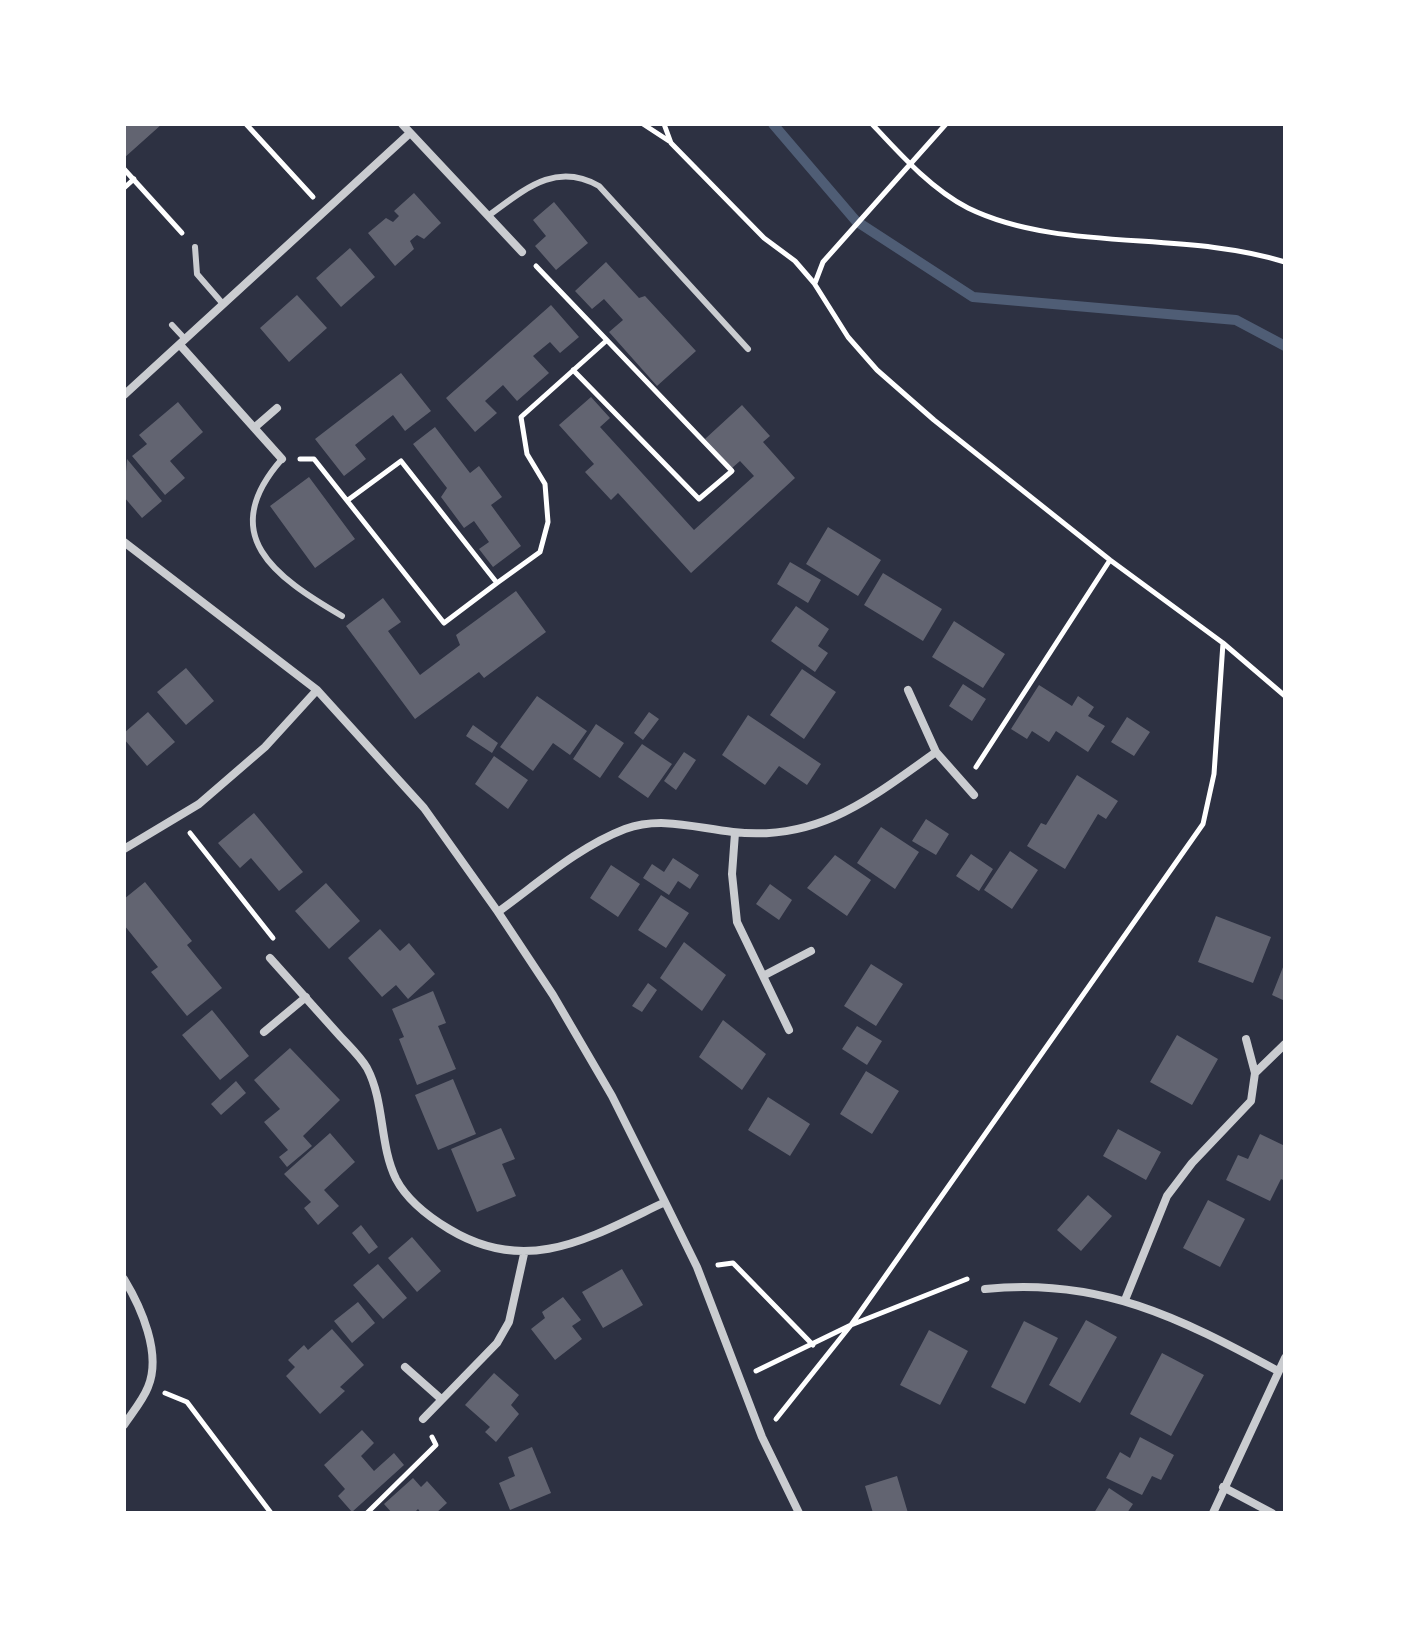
<!DOCTYPE html>
<html>
<head>
<meta charset="utf-8">
<style>
  body { margin:0 }
  #map { position:relative; width:1409px; height:1637px; overflow:hidden; background:#2d3142; font-family:"Space Grotesk",sans-serif }
  canvas { display:block }
  .frame { position:absolute; inset:0; border:126px solid #fff; pointer-events:none }
</style>
</head>
<body>
<div id="map">
<canvas width="1409" height="1637"></canvas>
<div class="frame"></div>
</div>
<script>
const g = document.querySelector('canvas').getContext('2d');
g.lineJoin = 'round';
function trace(path, color, width, dash) { g.strokeStyle = color; g.lineWidth = width; g.lineCap = dash ? 'butt' : 'round'; g.setLineDash(dash || []); g.stroke(path); }
function fill(path, color) { g.fillStyle = color; g.fill(path, 'evenodd'); }
trace(new Path2D(`
  M773,124L856,221L973,297L1236,320L1285,346`), '#4f5d75', 10);
fill(new Path2D(`
  M124,124H162L124,158Z
  M414,193L441,223L424,239L417,235L410,241L414,249L395,266L368,233L386,218L393,222L399,216L394,211Z
  M554,202L588,243L556,270L535,246L546,236L533,220Z
  M350,248L375,277L341,307L316,278Z
  M606,262L639,298L645,296L696,351L657,386L609,332L623,320L604,299L592,309L575,291Z
  M297,295L327,328L289,362L260,328Z
  M551,305L579,337L560,353L550,342L533,356L549,373L517,401L503,385L485,401L497,413L475,432L446,398Z
  M401,373L431,411L405,431L393,415L355,445L366,459L344,476L315,439Z
  M591,397L610,418L600,427L694,530L754,476L740,461L732,468L705,439L742,405L770,436L763,442L795,478L691,573L618,493L611,500L585,472L594,464L559,425Z
  M178,402L203,432L170,461L185,478L165,495L132,456L147,444L139,435Z
  M435,427L470,473L479,466L502,497L491,505L521,546L493,567L479,549L489,542L474,521L464,528L441,497L447,488L413,444Z
  M127,459L162,501L142,518L124,497Z
  M309,477L355,539L315,568L270,506Z
  M828,527L881,560L858,596L806,564Z
  M790,562L821,580L808,603L777,584Z
  M883,573L942,609L923,641L864,605Z
  M516,591L546,632L484,678L479,672L415,719L346,626L383,598L401,622L388,631L420,675L460,645L456,635Z
  M796,606L829,629L818,646L828,653L815,672L771,641Z
  M954,621L1005,654L983,688L932,657Z
  M186,668L214,701L186,725L157,692Z
  M802,669L836,692L804,739L770,715Z
  M963,684L986,699L972,721L949,706Z
  M1039,685L1072,706L1078,696L1094,707L1088,716L1105,726L1088,752L1056,731L1049,742L1032,731L1027,739L1011,729Z
  M537,696L587,731L570,755L553,743L533,771L500,747Z
  M148,712L175,742L147,766L124,739V733Z
  M649,712L659,719L643,740L634,733Z
  M748,715L821,764L807,785L779,766L765,785L722,755Z
  M1127,717L1150,732L1134,756L1111,742Z
  M596,724L624,743L600,778L573,759Z
  M473,725L498,743L492,753L466,736Z
  M642,744L672,764L648,798L618,777Z
  M684,752L696,760L676,790L664,781Z
  M494,756L528,780L508,809L475,784Z
  M1077,775L1118,801L1106,819L1098,814L1065,869L1027,846L1041,823L1046,825Z
  M254,813L303,872L279,891L251,858L240,868L218,843Z
  M926,819L949,834L936,855L912,841Z
  M881,827L919,852L895,889L857,863Z
  M1010,851L1038,870L1012,909L984,890Z
  M971,854L993,869L979,891L956,876Z
  M835,855L871,880L847,916L807,888Z
  M673,858L699,875L690,889L678,881L669,895L643,878L652,864L664,872Z
  M611,865L640,884L618,917L590,898Z
  M145,882L192,941L187,945L222,988L187,1016L151,972L158,967L124,925V899Z
  M326,883L360,921L329,949L295,911Z
  M770,884L792,900L779,920L756,904Z
  M661,895L689,913L666,948L638,930Z
  M1216,916L1271,937L1253,983L1198,962Z
  M380,929L400,951L409,943L435,974L408,999L396,985L382,997L348,958Z
  M684,942L726,975L702,1011L660,978Z
  M1285,962V1001L1272,995Z
  M871,964L903,984L876,1026L844,1006Z
  M648,983L657,990L642,1012L632,1006Z
  M433,991L446,1023L438,1026L456,1069L417,1085L399,1039L404,1037L392,1009Z
  M212,1010L249,1056L220,1080L182,1035Z
  M723,1020L766,1054L742,1090L699,1057Z
  M857,1026L882,1041L867,1065L842,1049Z
  M1177,1035L1218,1059L1192,1105L1150,1082Z
  M290,1048L340,1100L303,1136L312,1146L287,1167L279,1157L288,1150L264,1122L280,1109L254,1080Z
  M866,1071L899,1091L872,1134L840,1114Z
  M453,1079L476,1134L438,1150L415,1095Z
  M236,1081L246,1093L221,1115L211,1104Z
  M768,1097L810,1124L790,1156L748,1130Z
  M501,1128L515,1159L502,1164L516,1196L477,1212L451,1149Z
  M1118,1129L1161,1152L1146,1180L1103,1156Z
  M330,1133L355,1162L324,1190L339,1206L318,1225L304,1208L311,1202L284,1174Z
  M1260,1134L1285,1146V1181L1281,1179L1270,1201L1226,1180L1238,1155L1248,1159Z
  M1088,1195L1112,1216L1081,1251L1057,1230Z
  M1208,1200L1245,1219L1220,1267L1183,1248Z
  M361,1225L378,1247L369,1254L352,1233Z
  M412,1237L441,1271L417,1292L388,1258Z
  M378,1264L407,1298L383,1319L353,1285Z
  M622,1269L643,1305L603,1328L582,1292Z
  M563,1297L581,1320L572,1326L582,1339L555,1360L531,1329L545,1318L542,1312Z
  M358,1302L375,1323L352,1343L334,1321Z
  M1086,1320L1117,1337L1080,1403L1049,1385Z
  M1024,1321L1058,1338L1025,1404L991,1387Z
  M332,1329L364,1365L340,1387L345,1391L320,1414L286,1376L295,1367L288,1360L304,1345L308,1350Z
  M929,1330L968,1351L940,1405L900,1385Z
  M1162,1353L1204,1375L1171,1436L1130,1414Z
  M494,1373L519,1395L511,1405L519,1414L496,1442L485,1432L490,1427L465,1405Z
  M362,1430L374,1443L361,1456L374,1471L394,1453L404,1465L352,1512L338,1496L345,1489L324,1465Z
  M1140,1437L1174,1455L1161,1480L1152,1476L1142,1495L1106,1478L1120,1452L1130,1458Z
  M532,1447L551,1493L510,1510L499,1483L515,1476L508,1457Z
  M897,1476L908,1513H873L865,1486Z
  M413,1478L421,1487L427,1481L447,1503L436,1513H421L418,1509L414,1513H392L384,1504Z
  M1109,1488L1133,1504L1127,1513H1094Z`), '#626471');
trace(new Path2D(`
  M246,124L313,197
  M643,124L669,141
  M664,124L671,143L764,238L795,261L814,283L848,337L877,370L934,420L1110,560L1223,643L1285,696
  M872,124C900,154 931,189 968,208C1060,253 1183,230 1285,262
  M124,169L182,233
  M124,188L134,179
  M536,266L732,471L699,499L573,370
  M815,283L823,262L946,124
  M300,459H314L444,623L497,583L401,461L348,500
  M497,583L540,552L548,522L545,484L527,454L521,417L606,341
  M976,767L1110,560
  M190,833L273,938
  M718,1265L733,1263L813,1345
  M756,1371L851,1325L967,1279
  M165,1393L187,1402L271,1513
  M776,1419L851,1325L1203,824L1214,774L1223,643
  M367,1513L436,1445L432,1437`), '#fff', 5);
trace(new Path2D(`
  M488,216C524,190 555,161 599,186L748,349
  M195,247L197,274L223,304
  M172,325L185,339
  M282,459C215,535 275,577 342,616`), '#caccd0', 6);
trace(new Path2D(`
  M402,124L522,252
  M180,345L282,459
  M124,395L410,133
  M254,428L277,408
  M124,542L317,690L424,808L498,912L553,995L612,1096L665,1202L697,1267L762,1437L799,1513
  M908,690L936,752L974,795
  M735,833L732,874L737,922L789,1030
  M124,849L199,804L265,747L317,690
  M498,912C537,884 578,847 625,829C661,816 696,828 733,832C819,842 871,798 936,752
  M270,958C293,984 316,1009 339,1035C348,1045 360,1056 367,1068C385,1102 379,1144 396,1179C407,1200 429,1217 449,1229C528,1277 591,1237 665,1202
  M763,976L811,951
  M264,1032L306,997
  M1246,1039L1255,1073
  M124,1279C141,1307 162,1354 148,1387C143,1400 132,1413 124,1425
  M985,1289C1100,1277 1180,1318 1278,1371
  M1125,1300L1167,1196L1192,1163L1251,1101L1255,1073L1285,1044
  M405,1367L440,1398
  M423,1419L497,1343L509,1322L524,1254
  M1223,1487L1272,1513
  M1213,1513L1285,1358`), '#caccd0', 8);
</script>
</body>
</html>
